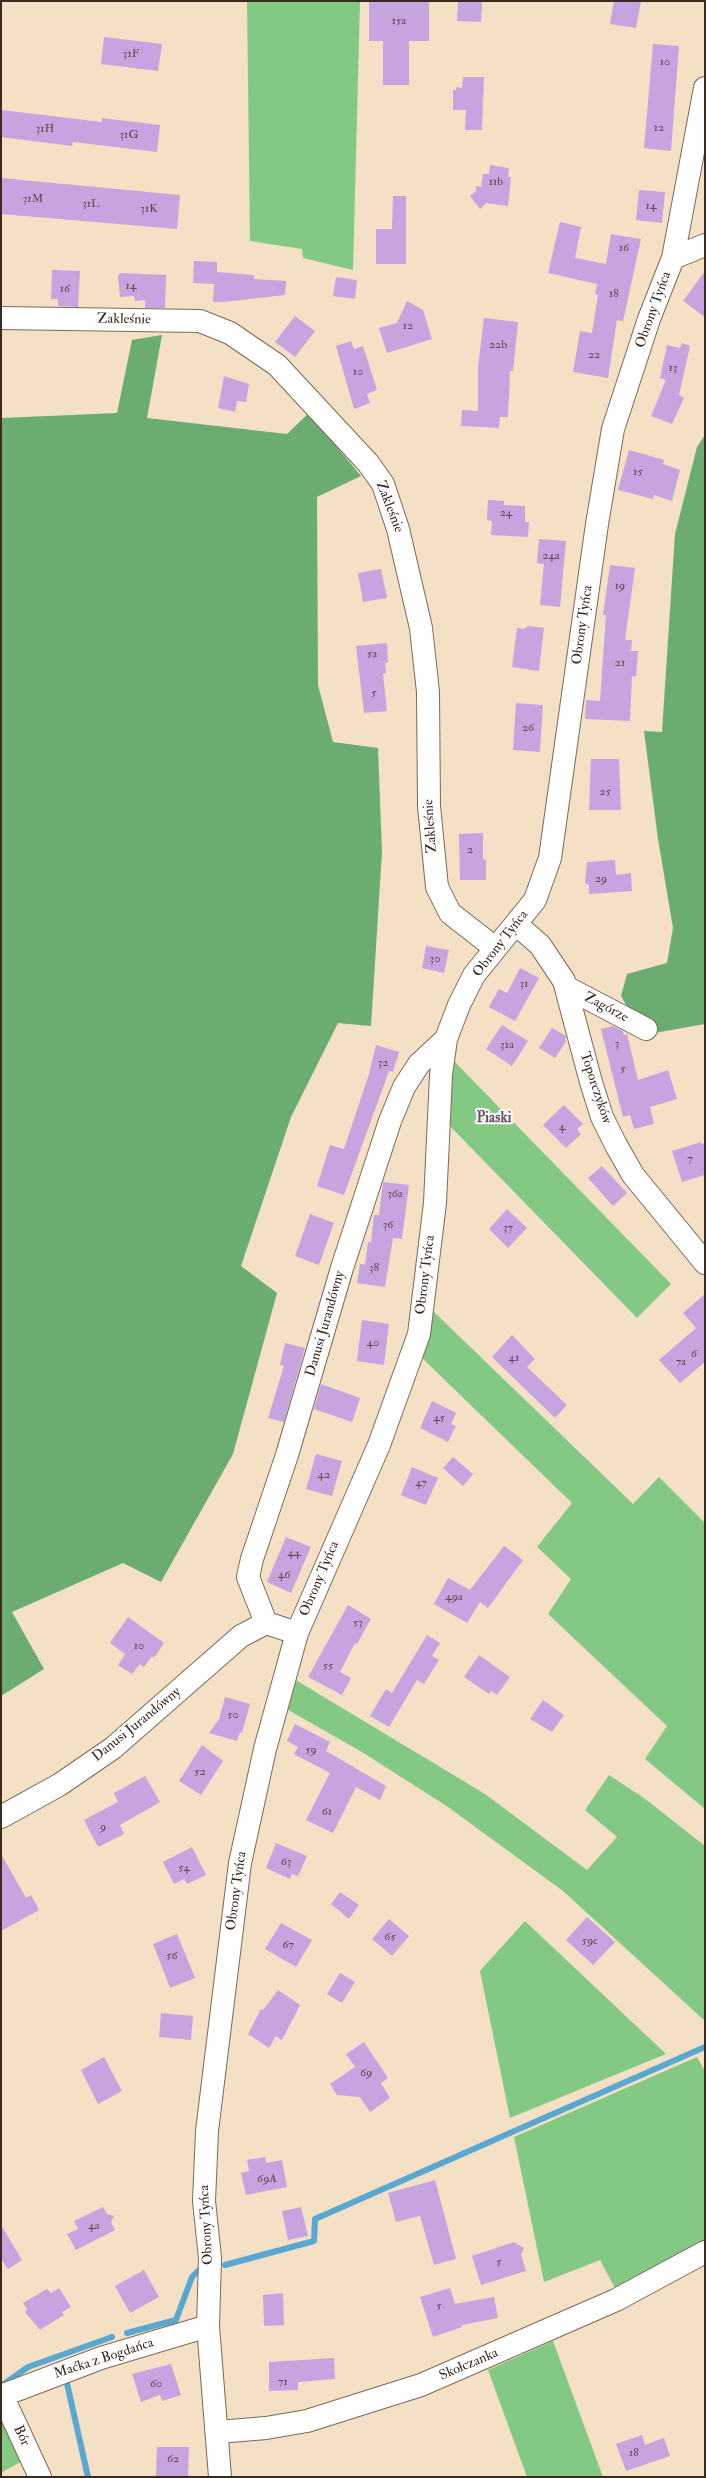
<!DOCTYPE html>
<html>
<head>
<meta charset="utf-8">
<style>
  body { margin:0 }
  #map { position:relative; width:706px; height:2478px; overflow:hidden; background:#f4e0c5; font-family:"IM FELL Double Pica",serif }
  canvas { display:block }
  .frame { position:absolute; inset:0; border:2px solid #3b2a1e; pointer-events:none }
</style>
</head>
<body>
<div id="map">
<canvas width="706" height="2478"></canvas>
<div class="frame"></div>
</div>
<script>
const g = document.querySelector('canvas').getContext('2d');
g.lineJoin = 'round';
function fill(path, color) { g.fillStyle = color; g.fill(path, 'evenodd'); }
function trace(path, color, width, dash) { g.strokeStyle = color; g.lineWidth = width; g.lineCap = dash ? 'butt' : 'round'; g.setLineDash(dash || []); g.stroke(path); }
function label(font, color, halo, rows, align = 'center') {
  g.font = font + ' "IM FELL Double Pica",serif'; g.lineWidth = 4; g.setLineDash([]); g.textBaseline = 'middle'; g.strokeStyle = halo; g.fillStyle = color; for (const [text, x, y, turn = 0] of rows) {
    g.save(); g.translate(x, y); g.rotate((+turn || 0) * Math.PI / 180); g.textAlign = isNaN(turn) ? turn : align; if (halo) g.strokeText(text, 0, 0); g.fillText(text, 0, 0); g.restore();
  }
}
fill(new Path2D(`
  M247,1H360L353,270L303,258L302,249L250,241Z
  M454,1061L671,1284L637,1318L447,1123L449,1089Z
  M432,1310L633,1504L659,1477L705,1523V1809L645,1759L667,1726L548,1614L571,1579L537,1547L572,1503L422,1358L430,1336Z
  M294,1679L485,1794L587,1870L617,1837L585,1810L609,1775L644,1798L705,1846V2021L563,1891L448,1807L362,1752L283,1707Z
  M525,1921L666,2054L510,2118L480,1971Z
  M697,2057L705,2071V2245L616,2290L600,2260L544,2282L514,2137Z
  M553,2341L603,2477H527L488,2370Z
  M1,2414L24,2460L1,2473Z`), '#84c983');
fill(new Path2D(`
  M162,335L147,418L287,434L309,413L361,476L317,497L318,685L333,742L378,748L382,852L371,1026L338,1023L291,1117L241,1266L277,1293L233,1454L161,1582L123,1563L12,1612L44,1669L1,1696V418L117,413L132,340Z
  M705,435V1024L643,1035L621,996L627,974L667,963L673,928L658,839L644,731L662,732L675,534L697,447Z`), '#6bad71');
trace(new Path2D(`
  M225,2265L314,2241L315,2219L705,2047
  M127,2333L176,2320L192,2277L199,2270
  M66,2379L88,2477
  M1,2386L28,2367L112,2337`), '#58a8d2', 6);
fill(new Path2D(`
  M369,1H429V41H409V85H383V41H369Z
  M458,1H482L481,22L457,21Z
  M614,1H641L636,28L610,24Z
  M104,37L162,44L158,71L101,64Z
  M653,44L679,46L671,151L644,148Z
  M463,77H484L482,130H465L466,110H453V90H456V87L462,88Z
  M1,110L102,122V118L160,125L157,152L73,142L72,146L1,137Z
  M490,165L509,168L508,177H511L508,206L486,203L480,209L470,196L476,191V186L481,187L483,174H489Z
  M1,178L180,195L177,229L1,214Z
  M639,190L665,192L662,223L636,220Z
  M393,196H406V264H376V229H392Z
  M560,222L581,227L575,258L606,264L611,234L641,239L623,321L617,320L608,378L573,372L580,331L592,333L598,295L595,294L597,284L548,273Z
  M194,261L217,262V272L254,275V279L286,281L285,295L223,302H213L214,284L193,283Z
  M52,270L80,271L78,307L58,306V299H51Z
  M705,271V317L683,301Z
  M120,273L166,275L165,308H145V300L135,301L134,296L120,297L118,276Z
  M336,277L357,280L355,299L333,296Z
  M407,301L423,310L432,339L387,353L379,328L397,323Z
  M295,316L315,331L295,357L275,342Z
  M484,318L518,322L513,371H510L508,417H500L499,428L461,426L462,410L478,411V367Z
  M351,341L354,349L363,346L377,390L367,394L370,403L354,409L336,346Z
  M682,343L690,346L679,395L684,398L672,424L651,416L666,380L660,378L667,345L680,348Z
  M224,376L249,384L246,402L237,401L235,412L218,408Z
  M629,450L664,460L663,464L680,470L672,501L654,495L653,499L618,490Z
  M488,500L504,501V505L525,506V522H529L528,537L491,535L492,521L487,520Z
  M539,539L566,541L560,607L540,605L544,564L537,563Z
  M610,565L635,568L625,640H632L631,651H638L636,677L632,676L630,721L585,719L586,700L600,701L606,615H603Z
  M381,569L387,598L363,602L358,573Z
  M528,626L544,628L539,671L512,667L517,628L524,629Z
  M387,643L388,662L385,663L386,673L383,674L387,711L364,713L356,646Z
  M516,703L543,705L540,752L513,750Z
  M591,759H619L621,810H589Z
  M483,833V859L486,860V880H460L459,834Z
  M615,860L616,875L631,873L632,891L589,894V885L585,883L587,862Z
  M426,946L449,950L444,973L422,968Z
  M520,968L539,978L515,1021L489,1007L499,989L507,993Z
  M502,1025L528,1041L512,1066L486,1049Z
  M613,1026L623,1031L624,1035L627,1034L638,1080L668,1070L677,1099L650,1107L654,1124L634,1129L630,1115L623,1117L601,1029Z
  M552,1028L566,1036L565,1043L555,1058L539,1048Z
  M376,1045L399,1052L393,1072L389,1071L344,1195L317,1186L330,1145L344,1149L369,1074Z
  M564,1105L583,1124L577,1129L581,1134L566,1148L543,1125Z
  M701,1142V1144L705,1143V1175L682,1182L672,1151Z
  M602,1166L627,1193L613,1206L588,1178Z
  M383,1182L409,1185L402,1239L393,1238L385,1287L357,1283L360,1264L365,1265L368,1242H371L374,1215H379Z
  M507,1209L527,1228L508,1248L489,1229Z
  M310,1214L334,1223L319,1265L295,1256Z
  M705,1294V1362L680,1383L659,1360L696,1328L683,1313Z
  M362,1320L389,1324L384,1365L357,1361Z
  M512,1335L535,1359L527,1367L567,1405L555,1418L492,1357Z
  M285,1343L305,1348L284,1422L268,1418L284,1366L280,1365Z
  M321,1384L360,1398L352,1422L314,1409Z
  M432,1401L456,1413L451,1424L456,1426L448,1442L420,1428Z
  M316,1454L342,1461L332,1496L306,1489Z
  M453,1457L473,1474L463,1486L443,1468Z
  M412,1467L438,1478L426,1505L401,1495Z
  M286,1537L311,1547L291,1593L267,1582Z
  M504,1546L523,1560L488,1608L480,1602L467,1623L434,1604L448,1578L470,1590Z
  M348,1605L371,1619L357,1644L355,1643L340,1672L351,1678L342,1695L308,1677Z
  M128,1617L164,1643L154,1658L152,1656L144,1667L140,1664L132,1674L118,1665L125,1654L110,1643Z
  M427,1635L440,1643L432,1656L439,1660L424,1684L417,1680L389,1727L370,1716L386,1689L392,1693Z
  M479,1655L510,1677L497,1695L491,1691L489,1694L464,1677Z
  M225,1697L250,1704L242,1733L240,1732L237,1741L209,1733L219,1719Z
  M543,1700L564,1715L552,1732L530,1719Z
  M295,1724L330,1742L326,1751L386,1786L380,1800L356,1787L333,1833L306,1820L330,1773L294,1754L298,1747L287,1741Z
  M202,1745L223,1761L201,1795L179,1781Z
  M145,1776L160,1802L120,1825L124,1834L98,1847L84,1820L118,1802L114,1793Z
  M276,1843L307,1856L298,1876L292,1874L290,1879L266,1868Z
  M192,1847L206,1875L187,1884L184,1879L174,1884L163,1862Z
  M1,1854L26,1898L31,1895L39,1910L1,1931Z
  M340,1892L359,1905L349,1919L331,1904Z
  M587,1917L615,1942L593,1965L566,1940Z
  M389,1919L409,1936L392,1956L372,1939Z
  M281,1923L312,1940L296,1967L265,1949Z
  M177,1934L195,1978L170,1988L153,1944Z
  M340,1973L355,1982L342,2003L327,1994Z
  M278,1990L300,2005L282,2040L276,2036L269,2048L248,2034L261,2009L263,2010Z
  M161,2013L193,2016L191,2040L159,2037Z
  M364,2042L388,2078L381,2083L390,2098L370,2112L360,2097L337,2095L330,2084L355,2067L346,2054Z
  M104,2057L122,2091L98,2104L81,2070Z
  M265,2157L266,2163L282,2160L287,2187L246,2195L241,2173L249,2171L247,2160Z
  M435,2180L456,2259L434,2265L420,2216L396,2222L388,2193Z
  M103,2207L107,2214L114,2216L111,2222L115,2230L76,2250L67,2234L78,2229L74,2221Z
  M301,2207L308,2236L288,2240L282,2211Z
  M1,2225L22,2260L8,2269L1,2259Z
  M514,2242L524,2248L521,2254L526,2271L481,2285L472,2256Z
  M144,2270L159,2297L130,2313L115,2286Z
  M59,2288L71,2307L62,2312L64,2315L40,2330L25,2312L27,2309L23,2303L47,2289L51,2293Z
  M450,2288L455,2304L494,2297L498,2318L462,2325V2327L433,2337L420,2297Z
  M283,2293L284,2325L264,2326L263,2295Z
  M334,2358L335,2379L298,2382V2390L269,2391V2362Z
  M171,2364L181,2395L162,2401L160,2395L141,2402L132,2374Z
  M642,2435L645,2445L664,2438L670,2456L626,2471L616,2444Z
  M157,2447H189L188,2477H156Z`), '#c5a4e0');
const minor = new Path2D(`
  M673,258L705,245
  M1,318L200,321L230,333L277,365L368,463L383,484L398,529L421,628L428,692L429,806L437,887L450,913L495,948
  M517,925L540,945L564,981L591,1082L602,1117L616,1145L633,1175L705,1263
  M566,987L646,1029
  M266,1623L248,1577L252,1559L287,1455L342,1268L390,1121L404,1087L419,1064L446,1039
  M1,1817L59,1785L113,1748L241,1636L266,1623L297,1633
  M2,2395L40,2477
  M1,2396L101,2358L208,2326
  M218,2432L266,2428L307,2421L421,2385L616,2300L705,2252
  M220,2477L208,2326L210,2258L204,2201L207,2131L240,1863L265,1749L297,1633L379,1445L419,1334L435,1203L441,1075L446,1039L459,1005L474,975L535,900L550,858L597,524L613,429L649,319L673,258L705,88`);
trace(minor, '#7c6a58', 24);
trace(minor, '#fff', 22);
label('12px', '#5e484e', null, [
  ["15a",399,21],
  ["31F",131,54],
  ["10",665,62],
  ["12",659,128],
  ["31H",45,129],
  ["31G",129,135],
  ["11b",496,182],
  ["31M",33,199],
  ["31L",91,204],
  ["14",651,206],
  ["31K",149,209],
  ["16",624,248],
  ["14",131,286],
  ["16",65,289],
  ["18",614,294],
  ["12",408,326],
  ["22b",498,345],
  ["22",594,355],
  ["13",673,368],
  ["10",358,372],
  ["15",638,472],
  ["24",506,513],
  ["24a",551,556],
  ["19",620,586],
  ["5a",372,654],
  ["21",620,663],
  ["5",374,693],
  ["26",528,728],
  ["25",605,792],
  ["2",470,850],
  ["29",601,879],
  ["30",435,959],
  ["31",524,984],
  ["3",617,1044],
  ["31a",507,1045],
  ["32",383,1063],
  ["5",623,1069],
  ["4",562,1127],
  ["7",690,1159],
  ["36a",395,1194],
  ["36",388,1225],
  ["37",508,1228],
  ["38",374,1268],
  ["40",373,1343],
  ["6",694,1354],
  ["41",514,1358],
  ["7a",681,1362],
  ["45",439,1418],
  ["42",324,1475],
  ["47",421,1483],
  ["44",294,1553],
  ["46",284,1575],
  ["49a",454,1597],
  ["53",358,1623],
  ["10",139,1646],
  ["55",328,1666],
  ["50",233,1715],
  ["59",311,1750],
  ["52",200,1772],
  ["61",327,1812],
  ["9",103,1827],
  ["63",286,1862],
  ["54",184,1868],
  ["65",390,1937],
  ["59c",590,1941],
  ["67",288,1945],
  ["56",172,1956],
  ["69",366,2073],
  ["69A",267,2179],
  ["4a",94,2226],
  ["5",499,2262],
  ["5",439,2306],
  ["71",283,2382],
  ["60",156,2384],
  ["18",634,2453],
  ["62",173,2459]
]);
label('14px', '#3b2a1e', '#fff', [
  ["Obrony Tyńca",654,310,-70],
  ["Zakleśnie",124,320,1],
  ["Zakleśnie",389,507,69],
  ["Obrony Tyńca",583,625,-82],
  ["Zakleśnie",431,826,-94],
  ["Obrony Tyńca",501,944,-52],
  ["Zagórze",606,1008,28],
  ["Toporczyków",595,1088,72],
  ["Obrony Tyńca",426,1275,-83],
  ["Danusi Jurandówny",326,1324,-74],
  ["Obrony Tyńca",320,1579,-67],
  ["Danusi Jurandówny",137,1725,-39],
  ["Obrony Tyńca",237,1891,-82],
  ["Obrony Tyńca",207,2225,-93],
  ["Maćka z Bogdańca",104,2359,-18],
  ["Skołczanka",469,2365,-23],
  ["Bór",21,2436,65]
]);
label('bold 15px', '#6b5562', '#fff', [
  ["Piaski",494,1119]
]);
</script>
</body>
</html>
